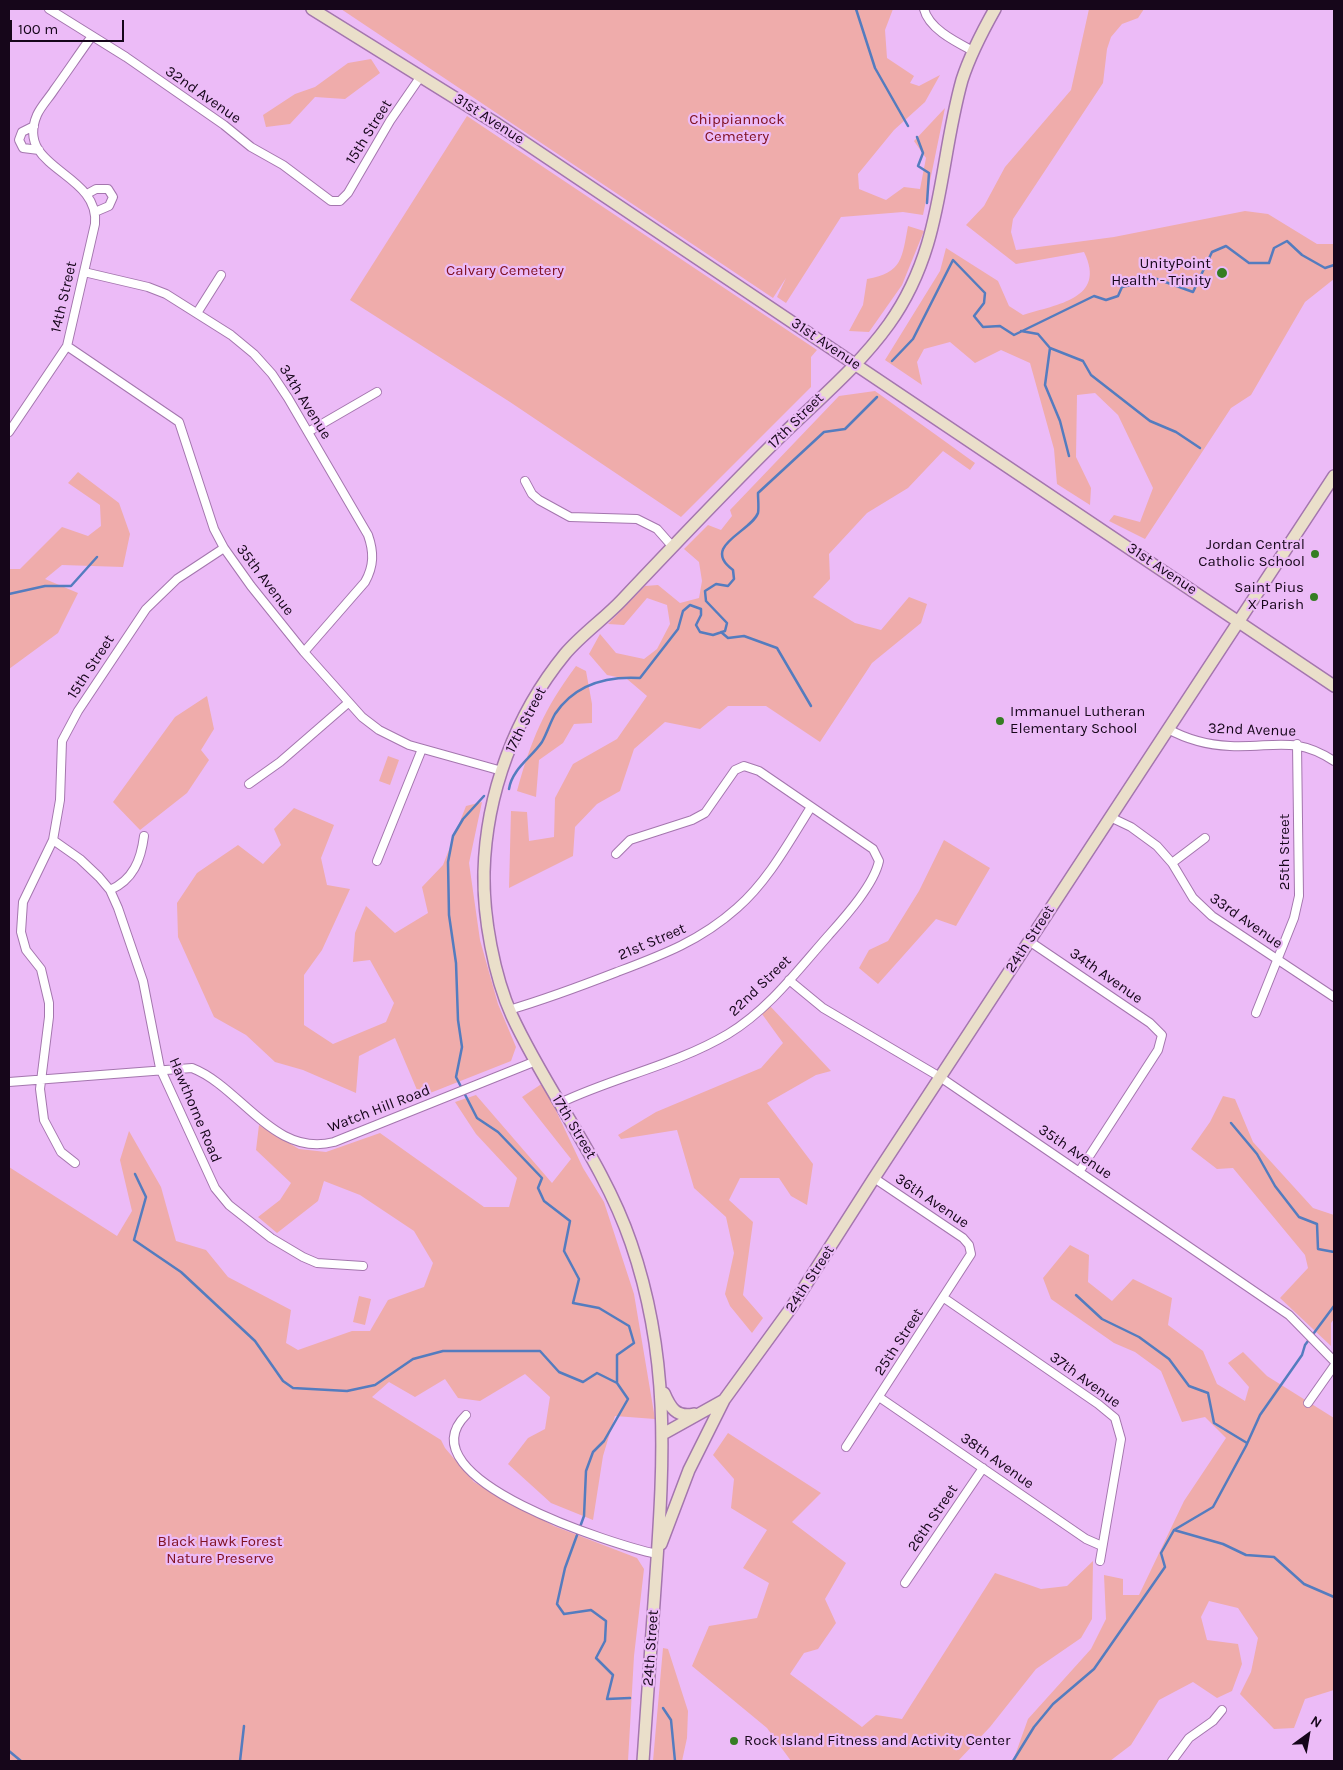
<!DOCTYPE html>
<html>
<head>
<meta charset="utf-8">
<style>
  body { margin:0 }
  #map { position:relative; width:1343px; height:1770px; overflow:hidden; background:#ecbbf7; font-family:Karla,sans-serif }
  canvas { display:block }
  .frame { position:absolute; inset:0; border:10px solid #16061a; pointer-events:none }
  .north { position:absolute; left:1283px; top:1710px; width:50px; height:50px; -webkit-text-stroke:4px #ecbbf7; paint-order:stroke; rotate:32deg; font-size:14px; font-weight:700; line-height:20px; text-align:center; color:#16061a }
  .north::after { content:''; display:block; margin:auto; width:18px; height:22px; background:#16061a; clip-path:polygon(50% 0,100% 100%,50% 72%,0 100%) }
  .scale { position:absolute; left:10px; top:20px; width:114px; height:22px; box-sizing:border-box; border:2px solid #16061a; border-top:0; padding-left:6px; font-size:15px; line-height:18px; white-space:nowrap; color:#16061a; -webkit-text-stroke:4px #ecbbf7; paint-order:stroke }
</style>
</head>
<body>
<div id="map">
<canvas width="1343" height="1770"></canvas>
<div class="frame"></div>
<div class="north">N</div>
<div class="scale">100 m</div>
</div>
<script>
const g = document.querySelector('canvas').getContext('2d');
g.lineJoin = 'round';
function fill(path, color) { g.fillStyle = color; g.fill(path, 'evenodd'); }
function trace(path, color, width, dash) { g.strokeStyle = color; g.lineWidth = width; g.lineCap = dash ? 'butt' : 'round'; g.setLineDash(dash || []); g.stroke(path); }
function label(font, color, halo, rows, align = 'center') {
  g.font = font + ' Karla,sans-serif'; g.lineWidth = 4.5; g.setLineDash([]); g.textBaseline = 'middle'; g.strokeStyle = halo; g.fillStyle = color; for (const [text, x, y, turn = 0] of rows) {
    g.save(); g.translate(x, y); g.rotate((+turn || 0) * Math.PI / 180); g.textAlign = isNaN(turn) ? turn : align; if (halo) g.strokeText(text, 0, 0); g.fillText(text, 0, 0); g.restore();
  }
}
fill(new Path2D(`
  M341,9H893L885,30L887,58L914,76L910,83L919,86L940,75L925,102L894,130L858,174L859,189L886,200L904,187L920,189L926,158L914,141L945,108L923,215L903,212L841,217L786,303L777,297L786,278L773,298Z
  M1089,9H1144L1138,18L1122,24L1111,37L1107,49L1103,83L1013,219L1011,232L1016,250L1114,237L1245,211L1268,214L1317,244H1334V279L1305,302L1251,395L1231,408L1145,539L1109,521L1114,515L1140,522L1153,488L1118,415L1095,393L1077,395L1076,457L1091,488L1090,505L1057,484L1054,449L1030,363L1001,350L975,363L950,342L924,349L917,362L922,385L885,360L940,271L946,248L998,281L1009,306L1023,315C1057,304 1107,299 1084,252L1016,264L966,225L984,206L1005,167L1071,90Z
  M371,59L380,73L345,99L315,97L290,124L266,127L263,115L295,94L315,87L348,63Z
  M467,116L817,350L811,357V387L681,517L510,402L350,300Z
  M908,226L924,231L902,285L869,332L849,331L863,305L867,279C903,273 902,257 908,226Z
  M875,391L975,463L970,470L943,451L908,488L867,513L829,554L830,579L813,597L855,623L881,630L909,597L927,604L921,623L872,663L820,742L766,706H728L700,729L665,722L634,749L620,791L597,804L575,827L573,856L509,888L511,811L527,812L529,841L554,837L555,798L573,764L617,739L647,696L627,679L607,675L589,654L600,634L616,653L644,659L657,649L670,624L667,605L647,598L624,625L608,624L645,586L658,585L680,603L699,598L702,581L699,562L684,549L708,525L721,530L732,516L730,510L839,396Z
  M78,472L119,503L130,534L123,567L62,565L45,579L78,593L58,633L9,669V569H20L62,527L88,536L101,526L100,505L68,483Z
  M576,666L586,671L592,704V723L574,724L563,743L539,760L536,797L517,791C531,740 544,709 576,666Z
  M207,696L214,729L201,750L209,760L187,793L140,830L113,802L175,717Z
  M388,756L399,760L390,785L379,781Z
  M482,802L469,863L480,940L498,1004L516,1047L511,1061L420,1097L395,1038L359,1056L356,1093L303,1070L275,1062L246,1035L214,1017L178,937L177,903L197,873L238,845L263,864L281,845L274,829L294,808L334,825L321,858L327,885L350,889L322,950L304,975V1025L333,1044L386,1022L394,1003L370,960L353,962L355,933L366,906L395,933L428,913L422,887L443,865L466,806Z
  M944,840L990,868L956,926L936,919L878,984L859,968L869,950L888,941L919,891Z
  M770,1006L831,1071L816,1075L767,1103L813,1164L807,1205L791,1196L779,1178H740L729,1200L753,1222L743,1295L763,1318L752,1333L730,1306L725,1294L734,1253L726,1217L694,1188L677,1130L621,1139L618,1135L656,1112L761,1068L783,1043L762,1014Z
  M543,1083L583,1168L604,1202L634,1294L655,1419L615,1416L603,1456L593,1520L551,1503L508,1464L528,1438L545,1429L550,1397L525,1374L480,1401L458,1398L445,1379L415,1397L389,1382L372,1397L441,1440L445,1448L474,1482L554,1526L637,1558L644,1569L634,1656L628,1761H9V1167L117,1236L132,1211L120,1160L129,1131L161,1187L176,1241L206,1250L228,1277L291,1310L286,1343L298,1350L352,1331H370L388,1300L424,1287L433,1263L414,1231L360,1195L324,1181L318,1201L277,1233L258,1217L280,1200L291,1183L256,1150L259,1125L299,1149L326,1152L380,1133L484,1207H509L517,1178L476,1134L455,1102L476,1095L552,1183L571,1159L522,1097Z
  M1223,1096L1235,1099L1253,1142L1313,1208L1334,1215V1319L1331,1323V1346L1280,1298L1308,1268L1305,1255L1233,1168L1217,1169L1191,1149L1210,1122Z
  M1070,1245L1089,1255L1088,1282L1112,1301L1133,1279L1172,1298L1168,1325L1203,1351L1217,1384L1245,1401L1249,1387L1228,1363L1243,1352L1267,1376L1334,1418V1690L1305,1699L1294,1728L1274,1729L1240,1694L1251,1672L1258,1638L1238,1608L1209,1601L1201,1617L1207,1640L1238,1644L1242,1664L1232,1691L1217,1698L1193,1682L1159,1700L1131,1745L1110,1761H1013L1028,1719L1091,1649L1106,1619L1104,1575L1123,1579V1595H1139L1184,1501L1226,1438L1205,1417L1182,1422L1161,1371L1135,1352L1114,1343L1051,1299L1043,1278Z
  M359,1296L371,1299L365,1325L353,1322Z
  M728,1433L821,1493L792,1522L846,1563L825,1599L836,1623L818,1649L804,1653L790,1674L862,1727L876,1715L902,1719L995,1573L1041,1589L1067,1586L1093,1561L1092,1619L1081,1638L1036,1669L990,1727L958,1761H791L767,1728L692,1666L709,1626L757,1618L769,1583L743,1568L767,1530L731,1508L734,1479L713,1455Z
  M663,1648L668,1649L688,1711L687,1738L682,1761H653Z`), '#efacab');
trace(new Path2D(`
  M856,9L875,68L908,126
  M917,137L923,153L918,166L929,173L927,203
  M1021,331L1038,334L1050,348L1045,385L1060,421L1069,456
  M1050,348L1083,361L1091,375L1150,421L1176,432L1200,448
  M892,361L913,339L953,260L985,293L984,303L974,316L983,327L1000,326L1014,335L1094,296L1106,300L1118,296L1122,287L1157,279L1193,292L1212,252L1226,246L1249,263H1269L1274,248L1287,241L1302,255L1325,268L1334,265
  M9,594L45,586H71L97,557
  M721,632L728,638L744,636L777,648L811,706
  M509,789C512,769 531,758 542,742C547,733 550,723 555,714C575,684 606,676 640,678L678,629L683,611L690,605L701,609V615L696,625L700,632L713,635L725,631L727,623L706,601L705,591L716,584L728,586L734,579L733,570C700,546 751,532 758,513C759,508 758,499 758,493L824,432L845,429L877,397
  M484,796L463,819L453,836L448,862L449,915L456,963L458,1020L462,1047L456,1077L477,1118L498,1132L542,1178L538,1188L544,1201L570,1221L564,1251L579,1279L573,1303L599,1308L629,1326L634,1343L617,1355V1383L628,1399L604,1441L593,1452L586,1471L584,1516L565,1568L557,1604L564,1614L591,1610L606,1621L605,1641L596,1658L613,1675L607,1699L630,1698
  M1231,1123L1257,1154L1275,1186L1299,1217L1317,1224L1318,1249L1334,1252
  M135,1174L146,1197L134,1240L181,1272L255,1341L283,1381L293,1388L347,1391L375,1385L413,1359L443,1351H540L559,1372L583,1382L597,1373L617,1383
  M1076,1295L1102,1319L1139,1337L1169,1359L1189,1386L1208,1393L1214,1423L1247,1443
  M1174,1530L1223,1544L1246,1555L1274,1557L1304,1584L1334,1597
  M663,1708L671,1720L675,1761
  M9,1751L21,1761
  M240,1761L244,1726
  M1013,1761L1034,1727L1053,1704L1094,1669L1165,1567L1161,1553L1174,1530L1213,1507L1246,1446L1260,1415L1302,1355L1305,1345L1334,1306`), '#547cbf', 2.5);
const street = new Path2D(`
  M49,9L126,57L224,125L251,147L283,165L331,201H340L348,193L390,121L421,76
  M924,9C929,29 956,42 973,51
  M34,126L22,132L19,140L23,148L39,150
  M87,194L96,189H108L113,197L109,206L95,212
  M84,272L148,287L166,294L231,335L254,354L272,374L288,398L368,535C374,552 374,566 365,582L304,652
  M197,313L221,275
  M67,346L179,422L214,529L224,548L251,586L304,652L362,717L379,730L409,745L502,771
  M9,432L67,346L95,224C100,172 14,169 37,115C41,106 49,98 54,90C67,72 79,54 92,36
  M308,432L377,392
  M525,481L532,494L539,500L570,517L637,519L657,529L672,546
  M1168,729C1188,740 1208,745 1230,746C1274,748 1294,735 1334,761
  M249,784L280,762L348,703
  M1110,817L1131,827L1157,846L1172,863L1193,898L1212,916L1334,997
  M53,840L80,859L99,877L110,890L118,908L143,981L160,1068L215,1188L229,1205L271,1238L303,1257L317,1263L363,1266
  M377,861L422,749
  M1172,863L1205,838
  M110,890C133,880 141,860 144,836
  M1029,941L1150,1023L1162,1035L1158,1050L1079,1172
  M789,980L823,1008L940,1077L1289,1315L1334,1361
  M509,1010C546,999 581,986 617,972C662,955 700,941 737,908C768,881 789,842 811,807
  M1256,1013L1294,918L1299,896L1297,744
  M9,1082L192,1068C241,1087 274,1158 334,1142L536,1061
  M560,1103C614,1077 676,1065 728,1034C768,1010 798,970 828,936C844,918 874,885 879,861L873,849L759,771L744,766L735,770L705,813L692,820L630,840L616,854
  M75,1163L61,1152L44,1120L40,1089L49,1017V1003L41,969L26,950L21,932L23,902L53,840L60,800L62,741L78,711L146,609L177,579L224,548
  M944,1298L1098,1404L1115,1418L1121,1439L1100,1561
  M879,1397L1086,1539L1102,1546
  M1308,1403L1334,1366
  M466,1415C401,1479 618,1546 657,1554
  M846,1447L971,1254L969,1245L963,1238L874,1178
  M905,1583L983,1468
  M1172,1761L1189,1738L1213,1721L1222,1710`);
const secondary = new Path2D(`
  M312,9L497,124L1334,686
  M664,1393C670,1407 676,1418 694,1414
  M663,1434L724,1400
  M661,1544L689,1470L724,1400L791,1308L874,1178L1334,476
  M643,1761C647,1699 652,1637 656,1574C664,1458 670,1356 631,1243C603,1161 548,1094 512,1016C494,976 483,917 484,872C486,794 515,715 565,654C582,634 604,619 622,600C674,545 726,490 780,437C817,401 859,366 889,324C944,247 938,166 962,80C970,55 982,32 995,9`);
trace(street, '#a476ae', 10);
trace(secondary, '#a476ae', 14);
trace(street, '#fff', 8);
trace(secondary, '#eadfca', 11);
for (const [x, y, r, color] of [
  [1222,273,6,"#357d23"],
  [1315,554,5,"#357d23"],
  [1314,597,5,"#357d23"],
  [1000,721,5,"#357d23"],
  [734,1741,5,"#357d23"]
]) { const dot = new Path2D(); dot.arc(x, y, r, 0, 2 * Math.PI); g.fillStyle = color; g.fill(dot); trace(dot, '#ecbbf7', 2); }
label('15px', '#16061a', '#ecbbf7', [
  ["32nd Avenue",203,95,35],
  ["31st Avenue",489,119,33],
  ["15th Street",369,132,-58],
  ["14th Street",64,297,-77],
  ["31st Avenue",826,344,34],
  ["34th Avenue",305,402,58],
  ["17th Street",796,421,-45],
  ["31st Avenue",1162,569,34],
  ["35th Avenue",265,580,53],
  ["15th Street",91,667,-57],
  ["17th Street",526,720,-63],
  ["32nd Avenue",1252,730,2],
  ["25th Street",1285,852,-90],
  ["33rd Avenue",1246,921,35],
  ["24th Street",1030,939,-57],
  ["21st Street",652,942,-23],
  ["34th Avenue",1106,976,35],
  ["22nd Street",760,986,-44],
  ["Watch Hill Road",379,1109,-21],
  ["Hawthorne Road",195,1110,67],
  ["17th Street",574,1127,59],
  ["35th Avenue",1075,1152,34],
  ["36th Avenue",932,1201,34],
  ["24th Street",810,1279,-57],
  ["25th Street",899,1342,-57],
  ["37th Avenue",1085,1380,36],
  ["38th Avenue",997,1461,35],
  ["26th Street",933,1518,-56],
  ["24th Street",651,1648,-86]
]);
label('15px', '#801222', '#ecbbf7', [
  ["Chippiannock",737,120],
  ["Cemetery",737,137],
  ["Calvary Cemetery",505,271],
  ["Black Hawk Forest",220,1542],
  ["Nature Preserve",220,1559]
]);
label('15px', '#16061a', '#ecbbf7', [
  ["UnityPoint",1211,264],
  ["Health - Trinity",1211,281],
  ["Jordan Central",1305,545],
  ["Catholic School",1305,562],
  ["Saint Pius",1304,588],
  ["X Parish",1304,605],
  ["Immanuel Lutheran",1010,712,"left"],
  ["Elementary School",1010,729,"left"],
  ["Rock Island Fitness and Activity Center",744,1741,"left"]
], 'right');
</script>
</body>
</html>
